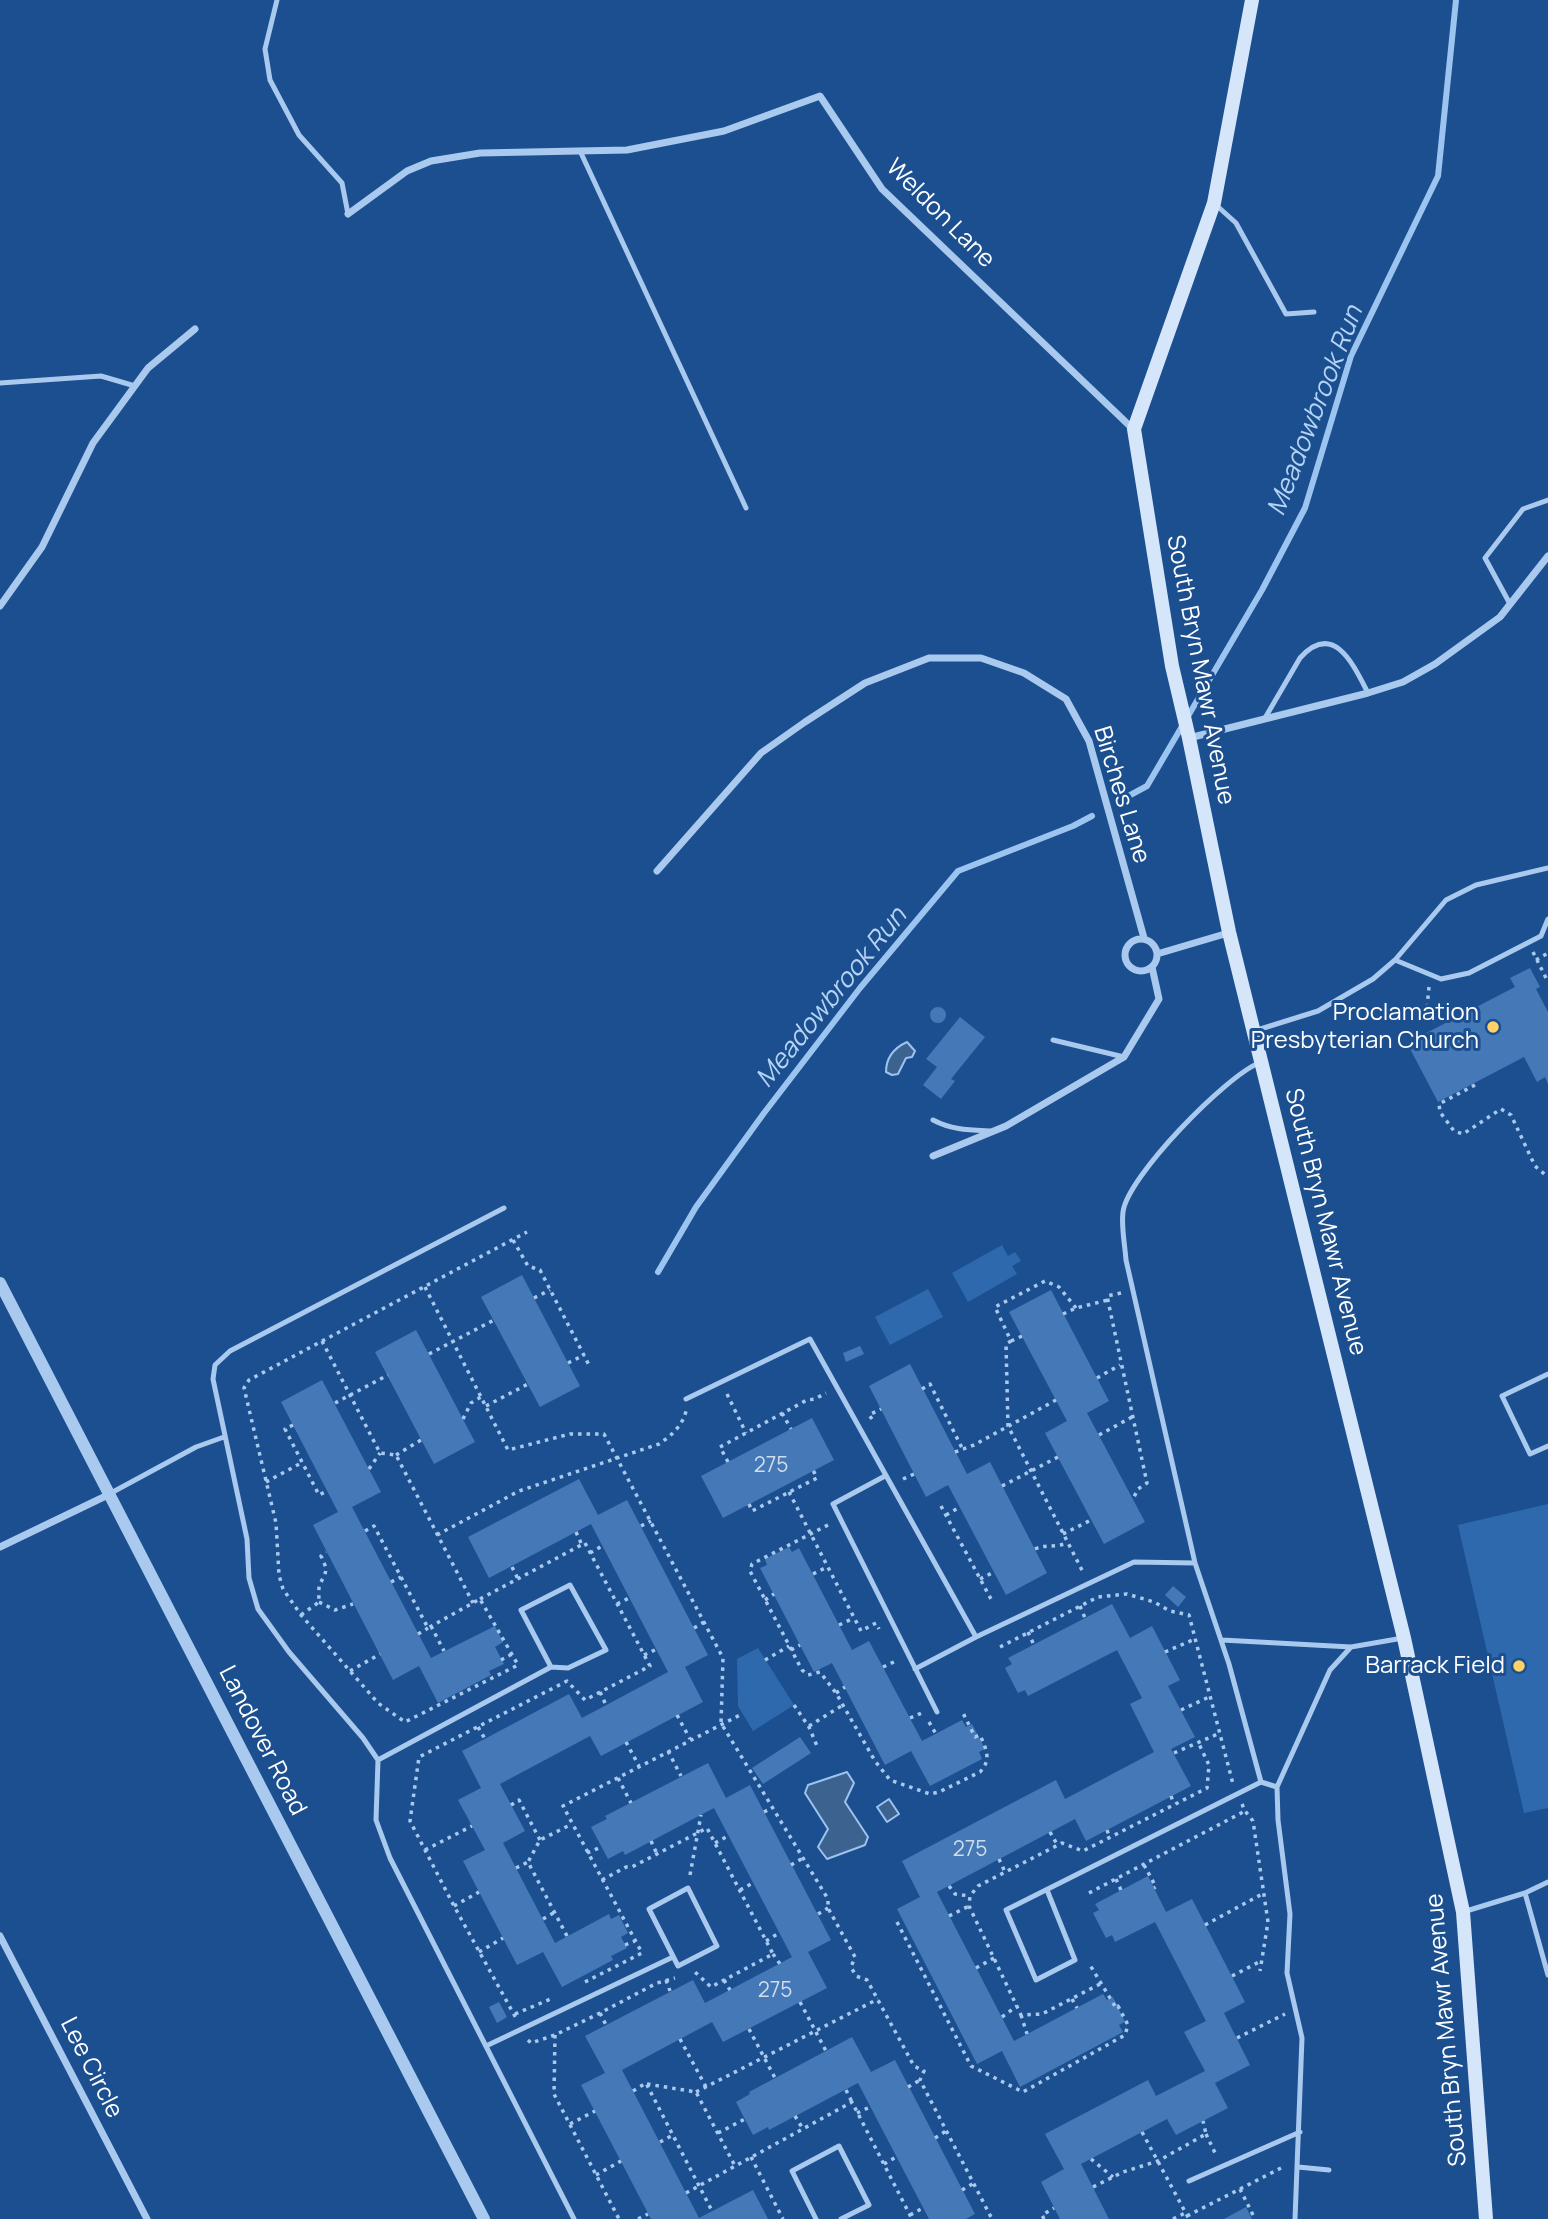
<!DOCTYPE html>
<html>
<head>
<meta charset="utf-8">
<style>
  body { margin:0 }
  canvas { display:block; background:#1b4f8f }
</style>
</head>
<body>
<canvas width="1548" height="2219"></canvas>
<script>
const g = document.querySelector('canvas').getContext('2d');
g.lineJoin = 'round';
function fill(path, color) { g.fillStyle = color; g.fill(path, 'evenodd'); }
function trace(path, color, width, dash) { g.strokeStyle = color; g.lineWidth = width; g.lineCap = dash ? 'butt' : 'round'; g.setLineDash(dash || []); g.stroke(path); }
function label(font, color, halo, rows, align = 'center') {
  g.font = font + ' Manrope,sans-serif'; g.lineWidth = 6; g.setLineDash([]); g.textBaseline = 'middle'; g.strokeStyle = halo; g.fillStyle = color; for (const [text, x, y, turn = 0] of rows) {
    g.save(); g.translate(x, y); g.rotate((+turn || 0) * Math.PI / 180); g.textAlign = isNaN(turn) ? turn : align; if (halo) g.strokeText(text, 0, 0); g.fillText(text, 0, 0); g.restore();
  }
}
fill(new Path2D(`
  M1002,1245L1008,1256L1015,1252L1021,1261L1012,1266L1017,1274L968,1302L952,1273Z
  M928,1289L943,1317L890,1345L875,1317Z
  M1548,1504V1808L1524,1813L1458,1525Z
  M758,1648L794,1705L753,1731L738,1706L737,1659Z`), '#2e69ad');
const water = new Path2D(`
  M907,1042L915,1051L912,1057L906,1058L898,1074L892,1075L886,1072C886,1058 894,1048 907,1042Z
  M847,1772L854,1783L845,1802L868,1837L865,1845L827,1859L818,1847L828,1829L805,1793L808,1785Z
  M889,1799L899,1814L887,1822L877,1807Z`);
fill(water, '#3c6290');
trace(water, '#9cc4f0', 2);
trace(new Path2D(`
  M1123,799L1147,786L1262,590L1305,508L1351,356L1438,176L1456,0
  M658,1272L696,1207L764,1113L860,988L958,871L1073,826L1092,816`), '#9cc4f0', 6);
fill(new Path2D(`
  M1530,968L1540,987L1536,989L1548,1012V1084L1545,1077L1537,1082L1524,1057L1438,1102L1407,1043L1515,987L1510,978Z
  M930 1015a8 8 0 1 1 16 0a8 8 0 1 1-16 0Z
  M960,1017L985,1037L951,1079L955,1081L941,1099L923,1085L937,1067L926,1059Z
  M522,1275L580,1386L540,1407L481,1297Z
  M1051,1290L1109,1401L1087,1413L1145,1522L1104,1544L1045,1433L1067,1421L1009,1312Z
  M416,1330L475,1442L434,1464L375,1352Z
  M860,1346L864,1354L846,1362L843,1353Z
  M910,1364L967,1474L990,1462L1047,1573L1006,1595L948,1485L926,1497L869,1386Z
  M322,1380L381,1492L352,1507L431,1658L495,1626L503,1642L495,1647L504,1664L489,1671L491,1675L438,1703L419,1666L393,1680L313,1525L338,1512L281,1402Z
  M812,1418L834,1460L723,1518L701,1476Z
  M579,1479L598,1515L627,1500L708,1655L685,1667L703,1702L601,1756L590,1736L500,1784L525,1831L503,1843L555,1943L609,1914L611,1919L619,1915L628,1933L621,1937L627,1948L611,1956L613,1960L562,1987L543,1952L517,1965L463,1861L485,1850L458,1800L481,1788L462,1751L569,1694L582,1718L668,1672L591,1524L489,1578L468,1537Z
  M789,1547L792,1552L799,1548L852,1650L869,1641L922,1741L962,1720L966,1727L972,1724L985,1749L979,1752L982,1759L930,1786L911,1751L885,1765L832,1663L814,1672L760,1568L767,1565L765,1559Z
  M1173,1586L1186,1597L1178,1607L1165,1595Z
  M1112,1604L1130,1638L1152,1626L1180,1680L1168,1686L1195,1737L1171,1749L1191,1786L1086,1841L1075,1819L937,1892L1014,2041L1103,1994L1107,2000L1113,1997L1125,2022L1119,2025L1123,2032L1020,2087L1002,2051L977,2064L897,1909L920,1897L902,1861L1056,1780L1065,1799L1154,1752L1130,1704L1142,1698L1117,1650L1028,1696L1025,1690L1018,1693L1005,1668L1012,1664L1008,1658Z
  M800,1737L811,1753L763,1784L752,1768Z
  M708,1763L726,1798L750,1785L831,1940L808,1952L827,1988L723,2042L712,2022L622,2070L699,2218L753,2190L768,2219H651L581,2085L605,2073L585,2036L693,1980L705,2003L792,1957L714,1808L625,1855L623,1851L608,1859L591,1827L607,1819L605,1816Z
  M1148,1876L1166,1912L1192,1899L1245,2002L1224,2013L1250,2065L1215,2083L1228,2108L1176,2135L1167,2119L1081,2164L1109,2219H1060L1041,2182L1064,2169L1045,2134L1148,2080L1156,2096L1205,2071L1184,2032L1206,2021L1155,1922L1115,1942L1112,1935L1106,1938L1093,1913L1099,1910L1095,1904Z
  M499,2002L507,2017L497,2023L489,2007Z
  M852,2037L871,2072L895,2060L975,2214L966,2219H929L858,2083L769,2130L768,2127L753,2135L736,2102L750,2094L749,2092Z
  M1246,2207L1252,2219H1224Z`), '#4478b7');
trace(new Path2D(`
  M1533,952L1548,982
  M1536,960L1548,953
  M1429,987L1427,1008L1436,1025
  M1475,1085L1439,1104L1440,1112L1454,1131L1463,1134L1501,1109L1511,1115L1535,1166L1548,1177
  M513,1240L528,1266L540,1270L590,1367
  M425,1287L508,1450L570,1434H604L723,1658L721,1723L828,1899V1908L855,1957L851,1967L856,1976L867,1980L914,2066L924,2071L920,2080L992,2219
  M1121,1293L1107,1296L1147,1483L1138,1489L1133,1499
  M534,1298L550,1290
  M1076,1308L1059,1287L1045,1281L995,1307L1011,1341L1006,1344L1008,1426L1084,1574
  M1063,1314L1076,1308L1108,1300
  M322,1341L380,1453L396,1455L473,1603
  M1011,1341L1022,1336
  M429,1354L494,1320
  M568,1363L584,1355
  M1097,1378L1120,1365
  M922,1389L930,1384L962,1448
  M727,1394L746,1433
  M335,1403L388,1375
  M486,1406L528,1384
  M782,1413L791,1429
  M463,1419L471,1403L481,1397
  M872,1419L869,1415L881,1409
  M293,1425L285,1429L319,1495L327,1491
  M1099,1435L1132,1417
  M955,1452L974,1445L1056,1400
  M396,1455L421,1440
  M728,1462L720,1447L807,1400L815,1399L826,1393
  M369,1469L380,1453
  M903,1479L914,1474
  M266,1482L303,1462
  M1002,1486L1058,1457
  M789,1492L861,1631L876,1623L879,1629
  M749,1504L752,1511L817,1478L813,1470
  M941,1506L992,1601
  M946,1515L960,1507
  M828,1525L752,1564L750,1571L802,1670L808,1675L820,1672L836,1693L875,1761L890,1780L930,1794L939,1792L980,1772C992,1759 986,1749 980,1735L975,1737L962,1711
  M641,1526L651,1521
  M365,1531L374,1526L428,1628L480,1599L518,1665L405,1722L378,1703L301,1615L283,1589L279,1575L276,1523L244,1388L249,1380L527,1232
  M576,1532L582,1545
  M1063,1534L1091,1520
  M437,1535L519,1491L659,1444C671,1436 683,1425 686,1411
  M1035,1549C1046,1544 1054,1548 1067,1543
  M590,1553L602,1546
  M512,1567L518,1579
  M813,1574L827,1567
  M980,1579L994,1572
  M391,1582L401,1577
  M480,1599L585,1543L650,1666L585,1700L567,1681L419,1757L410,1821L454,1906L516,2018
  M765,1600L774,1594
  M319,1602L335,1610L353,1604
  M617,1604L629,1598
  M1080,1606L1085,1618
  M301,1615L319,1602C319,1596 318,1589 320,1584C327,1570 328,1571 321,1556L326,1552
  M839,1625L854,1618
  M431,1626L444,1651
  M694,1628L704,1622
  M1028,1632L1034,1645
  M418,1634L428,1628
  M1000,1647L1098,1597L1127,1594L1154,1602L1170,1611L1189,1615L1233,1784
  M791,1650L800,1645
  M1165,1652L1195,1639
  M644,1655L657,1649
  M501,1660L512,1654
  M765,1660L789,1646
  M883,1667L896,1661
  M350,1671L380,1654
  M600,1692L606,1705
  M836,1693L845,1687
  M794,1705L809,1727L817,1746
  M1181,1710L1211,1696
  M677,1715L690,1739
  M910,1718L924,1712
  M929,1722L936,1734
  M809,1726L843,1705
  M478,1727L485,1739
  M626,1742L639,1766
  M668,1751L681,1776
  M1174,1753L1220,1733
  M618,1778L631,1803
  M1171,1796L1174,1804
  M1242,1804L1245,1811L1253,1821L1268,1922L1260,1971
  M511,1805L519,1800L540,1840
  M764,1812L772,1808
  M1107,1830L1110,1838
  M1050,1832L1058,1846
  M651,1841L657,1854
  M715,1843L728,1836
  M425,1850L472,1826
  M587,1853L601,1847
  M999,1859L1005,1872
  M791,1865L803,1858
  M1144,1865L1156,1887L1154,1888
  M516,1868L528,1862
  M690,1875L701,1815
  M1116,1879L1121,1890
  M602,1880L626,1867H632L707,1828L773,1954L711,1987L695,1972L693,1973
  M949,1886L955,1894L970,1896
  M740,1890L753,1883
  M1089,1893L1245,1811
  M454,1906L479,1892
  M818,1914L828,1908
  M949,1916L969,1906
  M543,1919L555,1912
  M897,1922L971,2066L1023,2092L1125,2035L1128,2025L1118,2006L1116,2008L1090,1965
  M1205,1925L1264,1893
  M567,1936L528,1862L540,1840L572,1824
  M766,1941L779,1933
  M625,1945L635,1941
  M479,1952L503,1938
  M773,1954L780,1964
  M976,1968L994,1958
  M1232,1976L1261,1961
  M666,1980L670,1991
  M724,1980L730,1990
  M585,1982L642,1953L563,1806L742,1714
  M1100,1984L1042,2014L1021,2015L969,1906L970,1896L978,1886L1062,1843L1083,1851L1207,1788L1209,1765L1199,1744
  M1072,1999L1077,2008
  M800,2002L826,2051
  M600,2013L606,2025
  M515,2014L553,1998
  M1021,2015L1027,2034
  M1002,2017L1017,2006
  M749,2029L775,2078
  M555,2035L554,2094L619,2219
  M1237,2038L1285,2014
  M680,2039L706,2087
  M528,2040L531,2043L555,2035L600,2013L657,1983L675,1978
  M647,2084L696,2092L735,2166
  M908,2087L920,2080
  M846,2090L852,2102
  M633,2091L646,2083L712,2211
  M696,2092L878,1999
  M857,2113L870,2107
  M795,2116L803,2129
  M570,2124L595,2111
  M1142,2132L1189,2219
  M718,2133L745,2119
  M1206,2134L1216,2155
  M935,2138L946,2131
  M660,2142L673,2135
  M751,2157L783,2219
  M1091,2159L1113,2177
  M884,2164L896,2157
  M596,2175L621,2161
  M1093,2187L1123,2172L1158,2161L1206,2134L1203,2121
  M1240,2189L1255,2219
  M962,2190L974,2183
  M686,2193L852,2102L912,2219
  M910,2215L923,2208
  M1187,2216L1285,2166
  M638,2219L648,2214
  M1044,2219L1042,2215L1054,2208
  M1173,2219L1185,2213`), '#a9c9ee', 3.5, [3.5, 5]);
trace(new Path2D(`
  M277,0L265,49L270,80L299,135L342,183L348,214
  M581,153L746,508
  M1216,205L1236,223L1286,314L1314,312
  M0,383L101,376L135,386
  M1510,604L1485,558L1523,509L1548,500
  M1265,718L1300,658C1334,620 1354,666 1368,693
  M1395,960L1441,979L1469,973L1541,936L1548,919
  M1254,1031L1318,1011L1373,979L1395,960L1446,900L1476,885L1548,868
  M1053,1040L1124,1057
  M1259,1063C1226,1076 1127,1177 1123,1212C1121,1227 1125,1245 1126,1260L1195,1563L1229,1664L1261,1782L1277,1787L1330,1670L1351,1647L1403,1638
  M933,1120C952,1130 969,1130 990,1131
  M504,1208L230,1351L215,1365L213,1379L247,1539L249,1578L258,1609L289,1652L363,1738L378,1760L376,1820L390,1858L574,2219
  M1548,1374L1502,1396L1530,1454L1548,1446
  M686,1399L810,1339L976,1637L1134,1562L1195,1563
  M885,1476L833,1504L937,1712
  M111,1493L196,1447L224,1437
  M1222,1640L1351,1647
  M915,1669L976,1637
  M378,1760L551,1667L568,1668L606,1650L570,1585L521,1610L551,1667
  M1277,1787L1278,1820L1290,1914L1287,1973L1302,2038L1295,2219
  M688,1888L717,1946L678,1966L649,1909Z
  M1047,1890L1075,1960L1036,1980L1006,1910L1261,1782
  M1525,1893L1548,1975
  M1463,1912L1525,1893L1548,1882
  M486,2046L673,1957
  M1298,2167L1329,2170
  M1189,2181L1300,2132
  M816,2219L792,2171L839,2146L869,2205L841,2219`), '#a9c9ee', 5);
trace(new Path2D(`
  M348,214L407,171L431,161L480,153L627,150L724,131L820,96L882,189L1133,429
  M0,606L42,547L93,443L148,368L195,329
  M1189,738L1368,693L1403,682L1435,664L1500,617L1548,556
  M657,871L761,753L805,722L865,683L929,658H981L1024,673L1066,699L1089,741L1144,938
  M1125 955a16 16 0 1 1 32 0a16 16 0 1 1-32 0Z
  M1157,954L1228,933
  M933,1156L1006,1126L1124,1057L1159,999L1152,967
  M0,1547L110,1494
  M0,1936L147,2219`), '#a9c9ee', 7);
trace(new Path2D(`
  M0,1283L484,2219`), '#a9c9ee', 12);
trace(new Path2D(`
  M1252,0L1214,203L1134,429L1172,666L1189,738L1229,932L1404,1638L1463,1912L1486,2219`), '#d6e6fa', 14);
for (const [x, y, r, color] of [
  [1493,1027,7,"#ffd166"],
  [1519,1666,7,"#ffd166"]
]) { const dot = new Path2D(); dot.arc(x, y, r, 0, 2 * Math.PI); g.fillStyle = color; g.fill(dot); trace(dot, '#1b4f8f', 2.5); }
label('21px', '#d0dded', null, [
  ["275",771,1466],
  ["275",970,1850],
  ["275",775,1991]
]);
label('24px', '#fff', '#1b4f8f', [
  ["Weldon Lane",940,214,45],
  ["South Bryn Mawr Avenue",1200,670,79],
  ["Birches Lane",1121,795,73],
  ["South Bryn Mawr Avenue",1325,1222,76],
  ["Landover Road",262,1741,63],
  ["South Bryn Mawr Avenue",1447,2030,-95],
  ["Lee Circle",91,2068,63]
]);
label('24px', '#fff', '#1b4f8f', [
  ["Proclamation",1479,1013],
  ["Presbyterian Church",1479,1041],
  ["Barrack Field",1505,1666]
], 'right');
label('italic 26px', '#b5d3f5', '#1b4f8f', [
  ["Meadowbrook Run",1316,411,-69],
  ["Meadowbrook Run",832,998,-51]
]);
</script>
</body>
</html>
